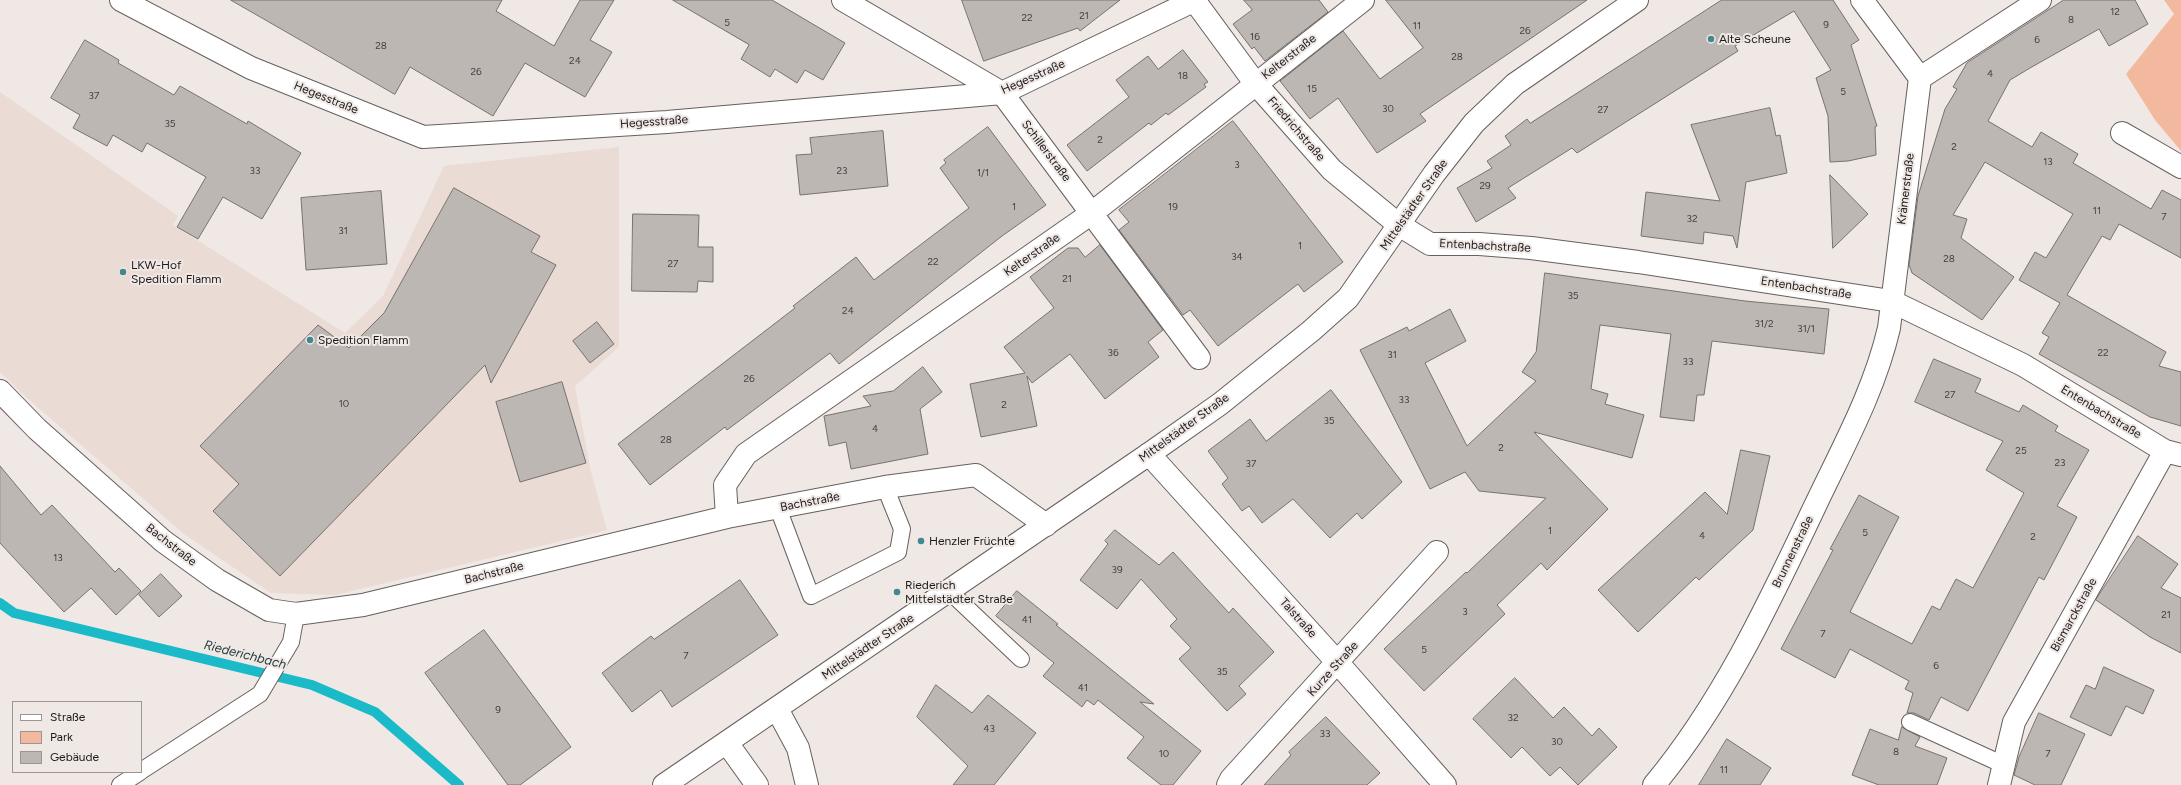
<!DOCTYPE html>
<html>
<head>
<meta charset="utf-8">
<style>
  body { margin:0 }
  #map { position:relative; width:2181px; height:785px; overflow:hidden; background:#efe8e5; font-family:Figtree,sans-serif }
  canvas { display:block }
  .legend { position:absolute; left:12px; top:701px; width:130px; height:72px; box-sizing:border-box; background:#efe8e5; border:1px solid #9b9693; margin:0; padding:5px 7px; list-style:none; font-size:12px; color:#1c1a19 }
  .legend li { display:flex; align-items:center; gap:8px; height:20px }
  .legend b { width:20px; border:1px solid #9b9693 }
</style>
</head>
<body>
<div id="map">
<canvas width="2181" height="785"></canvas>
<ul class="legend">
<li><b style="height:5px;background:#fff"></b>Straße</li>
<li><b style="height:11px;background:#f3b99f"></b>Park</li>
<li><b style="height:11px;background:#bdb7b4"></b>Gebäude</li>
</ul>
</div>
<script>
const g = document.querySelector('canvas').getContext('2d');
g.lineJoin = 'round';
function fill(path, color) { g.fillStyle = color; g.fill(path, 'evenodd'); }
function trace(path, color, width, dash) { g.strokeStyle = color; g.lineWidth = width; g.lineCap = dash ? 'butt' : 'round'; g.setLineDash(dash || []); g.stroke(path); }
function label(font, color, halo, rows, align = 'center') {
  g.font = font + ' Figtree,sans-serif'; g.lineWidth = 4; g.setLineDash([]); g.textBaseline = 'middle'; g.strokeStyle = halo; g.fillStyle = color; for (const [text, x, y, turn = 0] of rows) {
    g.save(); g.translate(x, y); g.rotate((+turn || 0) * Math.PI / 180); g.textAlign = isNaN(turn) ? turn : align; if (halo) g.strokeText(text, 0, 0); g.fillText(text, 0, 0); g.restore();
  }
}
fill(new Path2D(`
  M0,92L178,216L173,225L345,333L383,296L444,166L619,147V347L575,386L590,468L607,530L335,595L271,593L184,534L27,398L0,372Z`), '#eadbd5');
fill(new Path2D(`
  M2164,0H2181V151L2155,120L2126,74L2174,14Z`), '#f3b99f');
trace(new Path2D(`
  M0,603L14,613L312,685L375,712L459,785`), '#1bbac9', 10);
const building = new Path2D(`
  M231,0H502L496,11L554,46L580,0H614L590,40L612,52L585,97L525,63L493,116L410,67L395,94Z
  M673,0H772L845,43L823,80L805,70L797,83L775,69L770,77L741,59L749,45Z
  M962,0H1120L1080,31L1078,28L984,61Z
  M1244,0H1319L1328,12L1265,61L1254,47L1252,49L1233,24L1252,10Z
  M1386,0H1587L1420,114L1426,121L1377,153L1338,98L1310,119L1280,81L1343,31L1380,79L1423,48Z
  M1722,0H1833L1859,40L1851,45L1877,126L1875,127L1876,155L1848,161L1830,162L1828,116L1816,78L1831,70L1794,11L1735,46L1738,51L1577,153L1572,148L1508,188L1516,198L1476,222L1457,188L1492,168L1487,161L1511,145L1505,136L1527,119L1530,123Z
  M2064,0H2135L2148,24L2109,46L2099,29L2030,68L2010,80L1988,121L2032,147L2041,132L2078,154L2073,163L2151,209L2162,190L2181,200V258L2119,224L2110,240L2102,236L2067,295L2166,352L2159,366L2181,372V426L2150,417L2039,354L2049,337L2042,333L2060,303L2019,280L2035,252L2046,258L2073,214L1985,162L1953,215L1967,219L1961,238L2014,277L1982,320L1912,273L1909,265L1918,196L1945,109L1957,89L1953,87L1967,63Z
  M85,40L119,60L118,63L174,95L180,86L247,124L248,121L301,153L262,219L223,197L198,239L177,227L206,177L147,143L142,152L113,135L107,146L73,128L80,115L51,98Z
  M1183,50L1208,82L1204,84L1206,87L1168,115L1166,113L1151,125L1149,123L1087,171L1067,145L1129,97L1116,80L1148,56L1158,69Z
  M1770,108L1776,136L1780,135L1787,173L1746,182L1737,248L1733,236L1704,232L1703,244L1641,236L1646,192L1720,201L1691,125Z
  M1233,121L1343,262L1304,292L1298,284L1218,346L1190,310L1183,315L1119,230L1129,222L1119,210Z
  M988,127L1046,205L1002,236L839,364L830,353L727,430L725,427L650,485L618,444L795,308L793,306L856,257L874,280L969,208L940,168L946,163L944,160Z
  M883,131L888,186L800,195L796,155L812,154L810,138Z
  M1830,175L1868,214L1833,248Z
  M454,188L540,236L531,252L556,265L491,383L485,365L280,576L213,511L239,484L200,446L318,325L349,348L384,313Z
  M381,191L387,264L306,270L301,198Z
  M633,214L699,215L698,247H713V282L698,281L697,292L632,291Z
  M1100,245L1163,330L1148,342L1159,357L1105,399L1070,354L1032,383L1027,376L1037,426L981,437L970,384L1025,373L1004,347L1054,308L1030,277L1068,248H1078L1085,257Z
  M1545,273L1745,301L1829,309L1824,354L1712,341L1704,395H1697L1694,421L1660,417L1671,334L1600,325L1591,389L1608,394L1605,404L1644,415L1632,458L1534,432L1608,509L1547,570L1541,563L1497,605L1505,614L1424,691L1384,649L1466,572L1467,573L1546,498L1479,491L1465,472L1430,489L1360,350L1407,327L1409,331L1450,309L1466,341L1425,363L1467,446L1536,381L1522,372L1536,352Z
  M597,322L614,344L590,363L573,341Z
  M1934,359L1981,379L1975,392L2019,412L2023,405L2058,426L2055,431L2089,450L2057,506L2077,517L2044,580L2039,577L1968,711L1941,697L1929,720L1914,713H1907L1913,693L1905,689L1909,681L1850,649L1835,678L1781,649L1833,550L1830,549L1859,495L1899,517L1850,612L1912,644L1932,606L1940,610L1956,579L1973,588L2024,493L1986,470L2003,441L1915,402Z
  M923,367L942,392L920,409L928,454L851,469L846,442L829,446L824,416L871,406L863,396L893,391Z
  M562,382L586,463L520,482L496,402Z
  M1331,390L1402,482L1362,519L1357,513L1330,538L1293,499L1262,523L1249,506L1242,511L1222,484L1228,478L1208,451L1250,419L1266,441Z
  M1741,450L1770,456L1753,530L1699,580L1696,577L1638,632L1598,590L1705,492L1727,514Z
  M0,466L41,515L52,505L115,572L119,568L141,591L116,615L91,588L64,612L0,543Z
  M1115,530L1159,565L1173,552L1229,613L1233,608L1274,652L1239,686L1246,694L1227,711L1179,659L1191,648L1170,626L1177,619L1141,579L1117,609L1080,580L1108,544L1105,541Z
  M2138,536L2178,564L2161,588L2181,598V653L2150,637L2096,600Z
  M161,574L182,596L159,617L139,595Z
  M740,580L778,635L672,707L661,690L632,712L602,673L651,636L654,639Z
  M1017,591L1058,624L1056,625L1154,704L1140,702L1201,751L1173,785H1161L1127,758L1144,737L1098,700L1094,705L1087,700L1082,707L1043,676L1054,663L996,616Z
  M484,630L571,747L520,785H508L425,673Z
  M2104,667L2154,690L2143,714L2126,706L2111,736L2070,717L2086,685L2095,689Z
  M1515,678L1553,718L1564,707L1592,736L1599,728L1617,747L1578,785L1560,767L1550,776L1522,747L1511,758L1473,719Z
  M936,685L972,713L988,695L1036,733L994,785H953L968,766L917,717Z
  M2039,713L2085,734L2061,785H2035L2014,775L2019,757Z
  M1326,717L1380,773L1367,785H1264L1291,755L1289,752Z
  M1902,727L1920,737L1915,746L1947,758L1937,785H1879L1852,775L1870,729L1898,740Z
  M1727,739L1771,768L1760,785H1699Z`);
fill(building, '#bdb7b4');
trace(building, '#78726f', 1);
const lane = new Path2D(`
  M778,508L811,596L898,552L902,529L885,487
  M949,591L1021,659
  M1910,722L2004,765
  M141,771L260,694L291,642L296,614
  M120,785L140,772`);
const street = new Path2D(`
  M121,0L251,68L423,137L667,122L1002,93L1195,0
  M843,0L1002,93L1199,358
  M1194,0L1255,83L1332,170L1399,225L1430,244H1479L1531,248L1638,262L1891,301L2023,365L2165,451L2181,455
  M1862,0L1920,78
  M2122,133L2181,167
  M0,391L37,429L163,541L217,580L269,610L296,614L363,605L727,517L885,487L976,475L1046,525
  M1149,454L1338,663L1445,785
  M727,517L725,485L746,454L1092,213L1363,0
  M1228,785L1231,779L1437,552
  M1654,785C1723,702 1769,603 1815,506C1843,447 1874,392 1889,328L1920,78L2040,0
  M1999,785L2014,722L2165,451`);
const secondary = new Path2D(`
  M777,709L798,748L807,785
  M727,743L757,785
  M664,785L1149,454L1220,404L1311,331L1348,298L1434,174L1474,123L1515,84L1637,0`);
trace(lane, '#66605e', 18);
trace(street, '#66605e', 24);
trace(secondary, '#66605e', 24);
trace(lane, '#fff', 16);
trace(street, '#fff', 22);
trace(secondary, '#fff', 22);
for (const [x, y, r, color] of [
  [1711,39,4,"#418890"],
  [123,272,4,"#418890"],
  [310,340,4,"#418890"],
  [921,541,4,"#418890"],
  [897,592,4,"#418890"]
]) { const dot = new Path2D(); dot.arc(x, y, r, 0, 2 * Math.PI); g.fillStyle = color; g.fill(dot); trace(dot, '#efe8e5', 1.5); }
label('10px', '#444140', null, [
  ["12",2115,12],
  ["21",1084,16],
  ["22",1027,18],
  ["8",2071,20],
  ["5",727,23],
  ["9",1826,25],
  ["11",1417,26],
  ["26",1525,31],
  ["16",1255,37],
  ["6",2037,40],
  ["28",381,46],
  ["28",1457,57],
  ["24",575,61],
  ["26",476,72],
  ["4",1990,74],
  ["18",1183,76],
  ["15",1312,89],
  ["5",1843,92],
  ["37",94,96],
  ["30",1388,109],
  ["27",1603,110],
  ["35",170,124],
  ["2",1100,140],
  ["2",1954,147],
  ["13",2048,162],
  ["3",1237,165],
  ["33",255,171],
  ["23",842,171],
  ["1/1",983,173],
  ["29",1485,186],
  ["1",1014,207],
  ["19",1173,207],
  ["11",2097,211],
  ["7",2164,217],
  ["32",1692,219],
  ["31",343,231],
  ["1",1300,246],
  ["34",1237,257],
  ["28",1949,259],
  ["22",933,262],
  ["27",673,264],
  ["21",1067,279],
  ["35",1573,296],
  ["24",848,311],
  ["31/2",1764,324],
  ["31/1",1806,329],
  ["36",1113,353],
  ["22",2103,353],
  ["31",1392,355],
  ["33",1688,362],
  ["26",749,379],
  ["27",1950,395],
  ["33",1404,400],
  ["10",344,404],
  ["2",1004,405],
  ["35",1329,421],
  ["4",875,429],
  ["28",666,440],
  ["2",1501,448],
  ["25",2021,451],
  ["23",2060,463],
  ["37",1251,464],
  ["1",1550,531],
  ["5",1865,533],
  ["4",1702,536],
  ["2",2033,537],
  ["13",58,558],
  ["39",1117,570],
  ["3",1465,612],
  ["21",2166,615],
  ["41",1027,620],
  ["7",1823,634],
  ["5",1424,650],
  ["7",686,656],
  ["6",1936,666],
  ["35",1222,672],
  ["41",1083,688],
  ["9",498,710],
  ["32",1513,718],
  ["43",989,729],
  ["33",1325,734],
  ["30",1557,742],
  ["8",1896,752],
  ["10",1164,754],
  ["7",2048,754],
  ["11",1724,770]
]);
label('12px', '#1c1a19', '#efe8e5', [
  ["Alte Scheune",1719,39],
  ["LKW-Hof",131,265],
  ["Spedition Flamm",131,279],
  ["Spedition Flamm",318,340],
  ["Henzler Früchte",929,541],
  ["Riederich",905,585],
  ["Mittelstädter Straße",905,599]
], 'left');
label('12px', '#1c1a19', '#efe8e5', [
  ["Kelterstraße",1289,57,-38],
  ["Hegesstraße",1033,77,-24],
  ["Hegesstraße",326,98,22],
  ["Hegesstraße",654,122,-4],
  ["Friedrichstraße",1296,129,49],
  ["Schillerstraße",1046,151,53],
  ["Krämerstraße",1906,189,-83],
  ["Mittelstädter Straße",1414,205,-55],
  ["Entenbachstraße",1485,246,3],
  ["Kelterstraße",1032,255,-35],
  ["Entenbachstraße",1806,288,9],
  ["Entenbachstraße",2101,412,31],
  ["Mittelstädter Straße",1184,428,-36],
  ["Bachstraße",810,502,-11],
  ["Bachstraße",171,545,38],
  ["Brunnenstraße",1793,552,-64],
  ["Bachstraße",494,573,-14],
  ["Bismarckstraße",2074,615,-61],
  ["Talstraße",1298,618,48],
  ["Mittelstädter Straße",868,647,-34],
  ["Kurze Straße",1333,669,-48]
]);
label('italic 13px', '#253c3f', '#efe8e5', [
  ["Riederichbach",245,655,14]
]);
</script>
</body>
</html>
